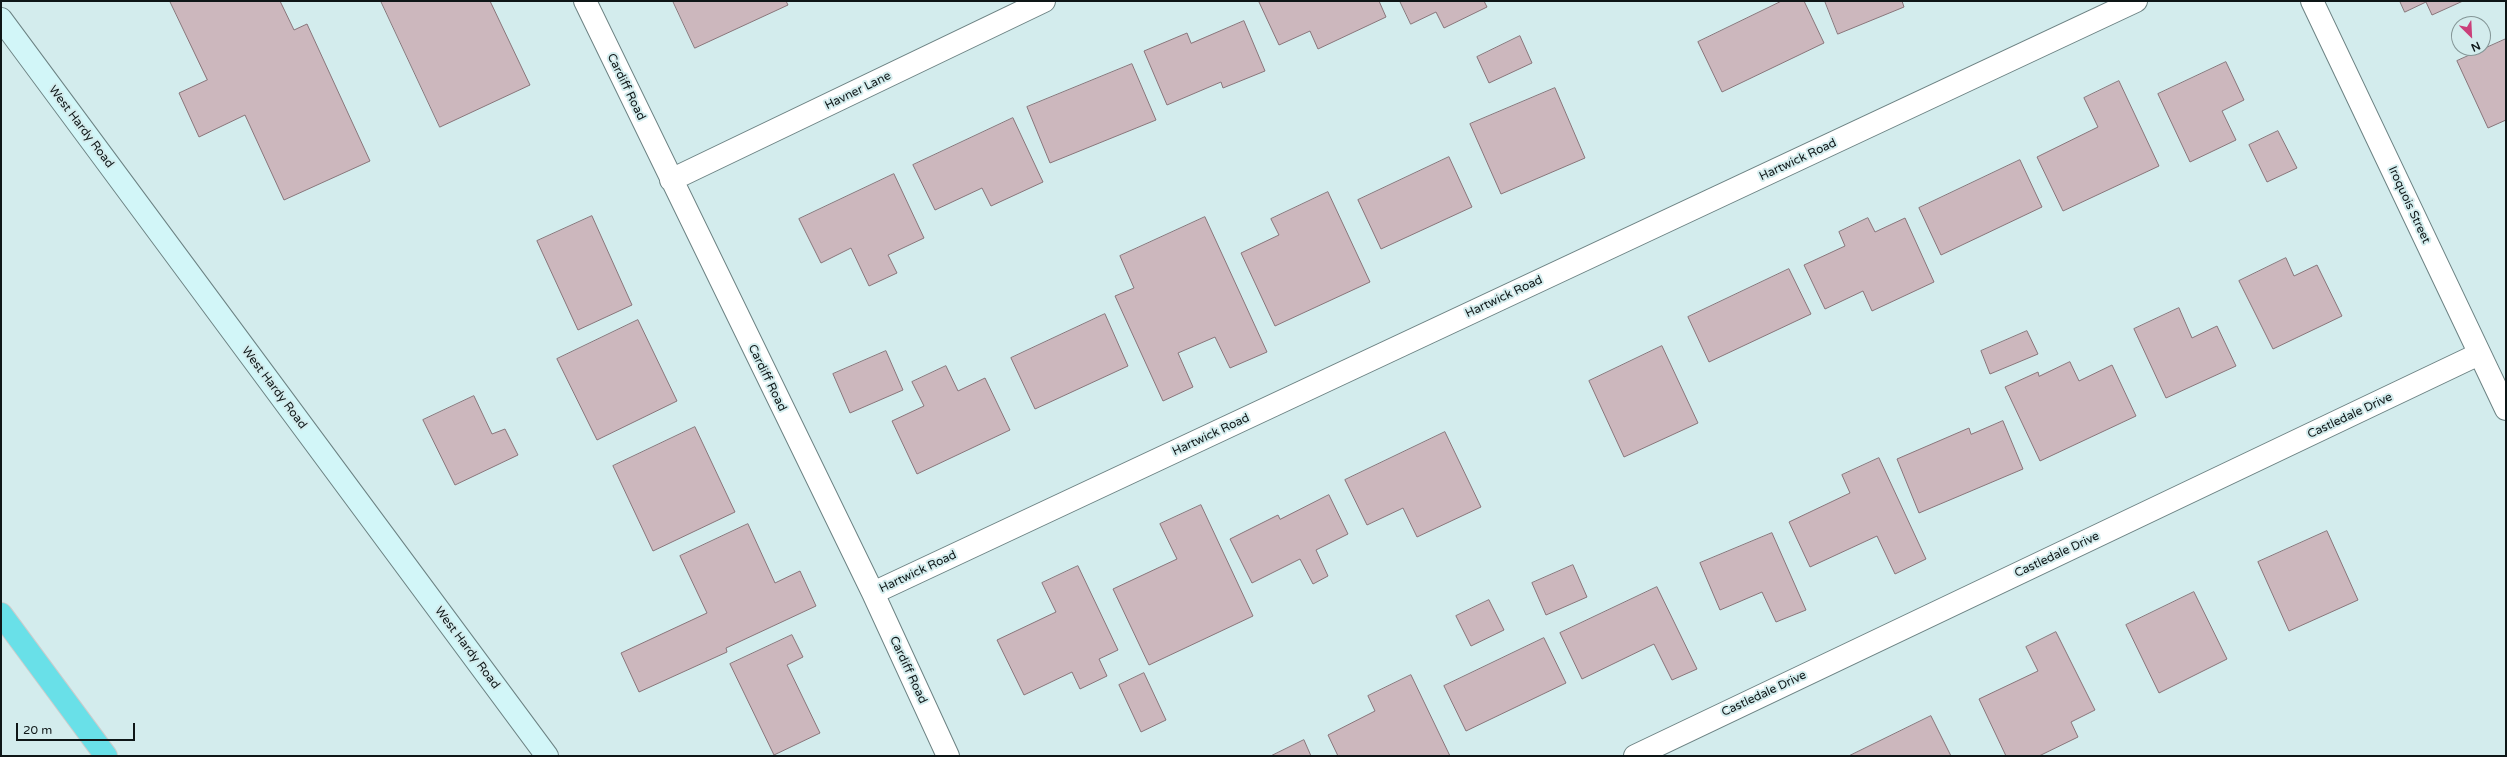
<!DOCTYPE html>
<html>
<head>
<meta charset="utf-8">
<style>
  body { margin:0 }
  #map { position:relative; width:2507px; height:757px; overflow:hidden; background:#d3eced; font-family:"Varela Round",sans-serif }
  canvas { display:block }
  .frame { position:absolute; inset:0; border:2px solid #0e1617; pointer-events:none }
  .north { position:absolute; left:2451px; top:16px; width:40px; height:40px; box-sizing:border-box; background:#d3eced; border:1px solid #849697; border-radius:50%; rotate:156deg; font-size:11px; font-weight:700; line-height:16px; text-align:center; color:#0e1617 }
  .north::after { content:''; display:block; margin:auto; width:14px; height:18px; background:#ca407a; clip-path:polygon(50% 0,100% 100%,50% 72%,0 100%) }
  .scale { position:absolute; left:16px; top:723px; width:119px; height:18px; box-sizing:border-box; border:2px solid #0e1617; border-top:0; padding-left:5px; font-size:12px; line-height:14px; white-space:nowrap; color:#0e1617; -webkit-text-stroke:3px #d3eced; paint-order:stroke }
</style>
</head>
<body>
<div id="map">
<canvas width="2507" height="757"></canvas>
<div class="frame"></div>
<div class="north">N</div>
<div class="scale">20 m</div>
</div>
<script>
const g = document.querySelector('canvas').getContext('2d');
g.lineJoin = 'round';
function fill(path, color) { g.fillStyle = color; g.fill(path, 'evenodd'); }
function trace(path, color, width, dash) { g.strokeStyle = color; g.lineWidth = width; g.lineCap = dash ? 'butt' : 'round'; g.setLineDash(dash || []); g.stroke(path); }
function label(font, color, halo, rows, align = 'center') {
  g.font = font + ' "Varela Round",sans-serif'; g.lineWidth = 4; g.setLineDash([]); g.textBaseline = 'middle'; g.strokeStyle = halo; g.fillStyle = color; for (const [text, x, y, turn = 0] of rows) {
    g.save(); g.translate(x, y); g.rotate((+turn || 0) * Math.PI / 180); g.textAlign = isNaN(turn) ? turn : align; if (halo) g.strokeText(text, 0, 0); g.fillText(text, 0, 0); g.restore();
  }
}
const building = new Path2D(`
  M170,1H280L294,30L307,24L370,161L284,200L245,115L199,137L179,93L207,80Z
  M381,1H490L530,85L440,127Z
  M673,1H786L788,5L695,48Z
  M1261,1H1379L1386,17L1318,49L1310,31L1279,45L1259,2Z
  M1400,1H1484L1487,7L1444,28L1436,12L1411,24Z
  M1782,1H1804L1824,43L1722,92L1698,42Z
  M1825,1H1902L1904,7L1838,34Z
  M2400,1H2463L2432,15L2426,2L2405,12Z
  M1244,21L1265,71L1223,88L1221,82L1167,105L1144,51L1187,33L1191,43Z
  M1520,36L1532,63L1489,83L1477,57Z
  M2506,39V120L2488,128L2457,61Z
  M2226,62L2244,100L2222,111L2236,140L2190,162L2158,94Z
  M1132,64L1156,120L1050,163L1027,107Z
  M2119,81L2159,166L2063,211L2037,157L2098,127L2084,98Z
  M1555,88L1585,158L1501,194L1470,124Z
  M1013,118L1043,182L991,206L982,188L935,210L913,165Z
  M2278,131L2297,168L2267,182L2249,145Z
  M1449,157L1472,207L1381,249L1358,200Z
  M2020,160L2042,207L1941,255L1919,208Z
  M894,174L924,238L888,255L897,273L869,286L851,248L821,263L799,219Z
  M1328,192L1370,282L1275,326L1241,253L1279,235L1271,219Z
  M592,216L632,305L578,330L537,241Z
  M1205,217L1267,352L1230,368L1215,337L1178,353L1193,387L1163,401L1115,296L1134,288L1120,256Z
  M1868,218L1875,232L1905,218L1934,282L1872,311L1863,291L1825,309L1804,265L1845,246L1839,232Z
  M2286,258L2294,276L2317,265L2342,316L2273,349L2239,281Z
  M1789,269L1811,314L1709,362L1688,317Z
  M2179,308L2192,338L2217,326L2236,366L2166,398L2134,329Z
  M1105,314L1128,366L1035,409L1011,358Z
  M638,320L677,401L597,440L557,359Z
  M2027,331L2038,354L1990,374L1981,351Z
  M1662,346L1698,423L1624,457L1589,381Z
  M886,351L903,390L850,413L833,374Z
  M2070,362L2079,381L2112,365L2136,416L2040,461L2005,387L2038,372L2039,376Z
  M946,366L958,391L985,378L1010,430L917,474L892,421L924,406L912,382Z
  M474,396L492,434L505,429L518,455L455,485L423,420Z
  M2003,421L2023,469L1919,513L1897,459L1969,428L1971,434Z
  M695,427L735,512L653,551L613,466Z
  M1445,432L1481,507L1417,537L1403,508L1367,525L1345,480Z
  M1879,458L1926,559L1895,574L1877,536L1810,567L1789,522L1850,493L1842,475Z
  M1329,495L1348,534L1316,550L1328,576L1313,584L1300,559L1252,583L1230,539L1278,515L1280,519Z
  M1201,505L1253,616L1149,665L1113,589L1177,559L1160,524Z
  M748,524L775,583L800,571L816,606L726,648L727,652L639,692L621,653L707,613L680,556Z
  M2327,531L2358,600L2289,631L2258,562Z
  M1772,533L1806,610L1776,622L1762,592L1720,610L1700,563Z
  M1573,565L1587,597L1546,615L1532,583Z
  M1078,566L1118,650L1099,659L1107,676L1080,689L1072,672L1024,695L997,640L1056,612L1042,583Z
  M1657,587L1697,669L1672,680L1654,644L1582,679L1560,633Z
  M2194,592L2227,659L2159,693L2126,625Z
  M1489,600L1504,630L1471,646L1456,616Z
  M2056,632L2095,710L2071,722L2078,737L2039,756H2006L1979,699L2038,671L2026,647Z
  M792,635L803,657L787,665L820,733L774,755L730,664Z
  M1544,638L1566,683L1466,731L1444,686Z
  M1144,673L1166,720L1141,732L1119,685Z
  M1411,675L1450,756H1338L1328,735L1375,711L1368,696Z
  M1931,716L1951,756H1849Z
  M1304,740L1311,756H1271Z`);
fill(building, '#ccb7bd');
trace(building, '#88757a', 1);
const street = new Path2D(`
  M585,1L873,593L948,756
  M2312,1L2506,409
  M671,180L1044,1
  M873,593L2136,1
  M1635,756L2479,354`);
const secondary = new Path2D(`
  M1,19L547,756`);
const highway = new Path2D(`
  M1,614L106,756`);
trace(street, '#6c8283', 24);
trace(secondary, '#6c8283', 24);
trace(highway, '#cacccc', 24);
trace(street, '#fff', 22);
trace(secondary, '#d2f6f8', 22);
trace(highway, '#69e0e8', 22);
label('12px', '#0e1617', '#d3eced', [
  ["Cardiff Road",626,87,64],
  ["Havner Lane",858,91,-26],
  ["West Hardy Road",81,127,53],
  ["Hartwick Road",1798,160,-25],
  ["Iroquois Street",2409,205,65],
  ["Hartwick Road",1504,297,-25],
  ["Cardiff Road",767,378,64],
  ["West Hardy Road",274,388,53],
  ["Castledale Drive",2350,416,-25],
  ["Hartwick Road",1211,435,-25],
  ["Castledale Drive",2057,555,-25],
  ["Hartwick Road",918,572,-25],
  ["West Hardy Road",467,648,53],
  ["Cardiff Road",908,670,65],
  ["Castledale Drive",1764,694,-25]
]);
</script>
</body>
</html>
